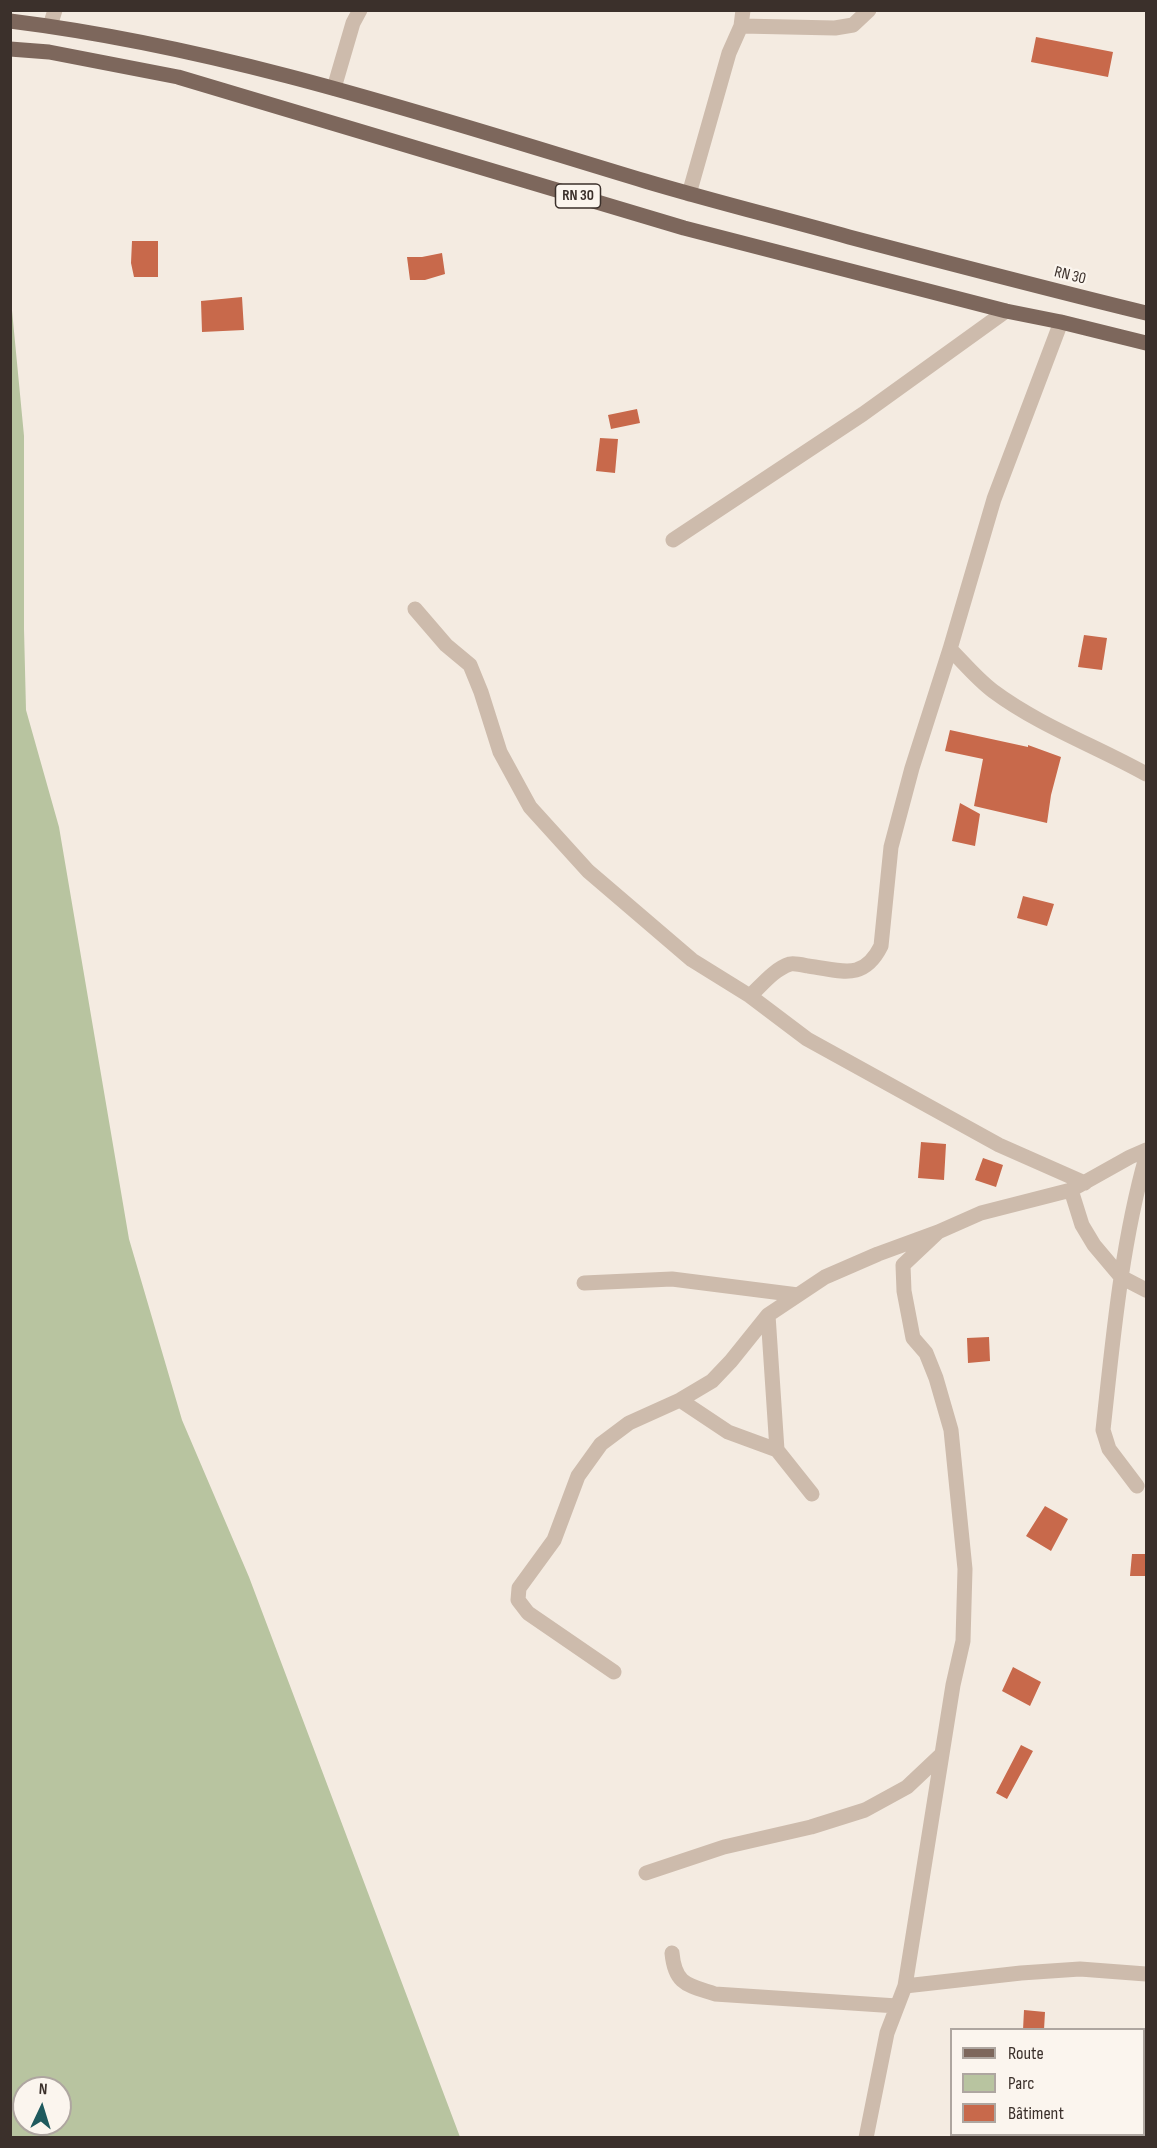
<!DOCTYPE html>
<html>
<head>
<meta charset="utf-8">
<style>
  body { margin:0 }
  #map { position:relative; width:1157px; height:2148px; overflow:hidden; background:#f4ebe1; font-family:"Sofia Sans Condensed",sans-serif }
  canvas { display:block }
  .frame { position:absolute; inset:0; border:12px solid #3b302b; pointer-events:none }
  .legend { position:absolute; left:950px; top:2028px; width:195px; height:108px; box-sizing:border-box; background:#fbf5ee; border:2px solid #aea6a0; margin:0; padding:8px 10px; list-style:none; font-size:18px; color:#3b302b }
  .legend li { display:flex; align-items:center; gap:12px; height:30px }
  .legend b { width:30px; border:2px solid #aea6a0 }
  .north { position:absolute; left:12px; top:2076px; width:60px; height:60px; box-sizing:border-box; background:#fbf5ee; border:2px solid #aea6a0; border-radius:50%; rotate:4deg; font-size:16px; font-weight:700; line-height:24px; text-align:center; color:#3b302b }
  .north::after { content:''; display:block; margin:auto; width:21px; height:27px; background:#1f5a5e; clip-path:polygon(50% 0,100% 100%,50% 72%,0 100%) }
</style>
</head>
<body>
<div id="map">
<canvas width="1157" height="2148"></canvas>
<div class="frame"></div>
<ul class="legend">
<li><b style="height:8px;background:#7d675c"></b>Route</li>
<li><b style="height:16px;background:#b8c4a0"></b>Parc</li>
<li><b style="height:16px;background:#c8694b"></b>Bâtiment</li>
</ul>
<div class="north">N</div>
</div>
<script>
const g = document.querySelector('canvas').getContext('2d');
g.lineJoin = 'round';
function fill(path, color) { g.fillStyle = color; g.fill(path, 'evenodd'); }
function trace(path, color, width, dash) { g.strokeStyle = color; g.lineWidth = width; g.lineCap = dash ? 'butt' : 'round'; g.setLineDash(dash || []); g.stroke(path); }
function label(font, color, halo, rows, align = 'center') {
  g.font = font + ' "Sofia Sans Condensed",sans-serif'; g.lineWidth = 4.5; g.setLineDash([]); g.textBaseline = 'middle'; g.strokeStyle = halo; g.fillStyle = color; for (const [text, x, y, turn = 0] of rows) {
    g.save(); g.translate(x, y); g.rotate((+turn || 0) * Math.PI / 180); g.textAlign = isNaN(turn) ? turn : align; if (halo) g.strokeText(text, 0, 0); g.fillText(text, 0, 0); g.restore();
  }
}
fill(new Path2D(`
  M11,300L24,436V629L26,710L59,827L129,1239L182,1420L249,1577L460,2137H11ZM24,2088H60V2124H24Z`), '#b8c4a0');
fill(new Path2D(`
  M1036,37L1113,52L1108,77L1031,62Z
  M132,241H158V277H134L131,263Z
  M442,253L445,274L425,280H410L407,257H422Z
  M242,297L244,330L202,332L201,301Z
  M637,409L640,423L611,429L608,415Z
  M600,438L618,439L615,473L596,471Z
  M1084,635L1107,638L1102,670L1078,667Z
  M950,730L1028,747V745L1061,757L1051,795L1047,823L974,806L983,759L945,751Z
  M960,803L980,814L975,846L952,841Z
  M1023,896L1054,904L1047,926L1017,918Z
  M921,1142L946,1144L944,1180L918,1178Z
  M983,1158L1003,1165L996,1187L975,1180Z
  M989,1337L990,1361L968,1363L967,1338Z
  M1045,1506L1068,1519L1051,1551L1026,1536Z
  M1132,1554H1146V1576H1130Z
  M1013,1667L1041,1682L1030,1706L1002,1691Z
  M1021,1745L1033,1751L1007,1799L996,1793Z
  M1024,2010L1045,2012L1044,2030H1023Z`), '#c8694b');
trace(new Path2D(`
  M50,26L55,10
  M741,26L743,10
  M334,88L353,23L360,10
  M689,194L729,53L741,26L835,28L853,25L869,10
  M673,540L863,414L1006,311
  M415,609L446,645L470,665L481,692L500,752L530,807L588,871L692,960L750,996L807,1039L999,1145L1085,1183
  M950,649C964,663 977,679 993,691C1040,726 1096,746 1146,774
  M750,996C761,986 774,969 790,964C795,963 803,965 808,966C841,970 863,982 881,946L891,847L912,768L950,649L994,499L1061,322
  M1071,1190L1082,1225L1094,1245L1121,1277L1146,1290
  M584,1283L672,1279L798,1295
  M768,1315L777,1450
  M680,1400L728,1432L777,1450L812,1494
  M1137,1486L1109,1449L1103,1430C1113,1339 1121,1246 1146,1157
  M614,1672L528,1613L518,1600L519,1588L554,1540L578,1476L601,1444L629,1423L680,1400L712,1381L731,1361L768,1315L825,1277L878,1254L938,1232L981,1213L1071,1190L1130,1157L1146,1150
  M646,1873L724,1847L811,1827L865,1810L907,1787L942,1754
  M672,1953C675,1985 688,1985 715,1994L897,2006
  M905,1986L1021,1973L1080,1969L1146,1974
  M866,2138L887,2033L905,1986L953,1685L963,1641L965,1569L951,1430L936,1378L926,1353L913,1338L904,1291L903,1265L938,1232`), '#cdbbac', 15);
trace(new Path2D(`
  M10,21C228,48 436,118 645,181C712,201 781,218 849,237C948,263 1047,289 1146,313
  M10,49L49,52L178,77L684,228L1006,311L1061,322L1146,343`), '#7d675c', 15);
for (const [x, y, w] of [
  [578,196,45]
]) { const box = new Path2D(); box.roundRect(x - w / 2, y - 12, w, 24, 4.5); g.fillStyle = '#fbf5ee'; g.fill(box); trace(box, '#3b302b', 1.5); }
label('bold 15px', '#3b302b', null, [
  ["RN 30",578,196]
]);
label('16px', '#3b302b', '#fbf5ee', [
  ["RN 30",1070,276,14]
]);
</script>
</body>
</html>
